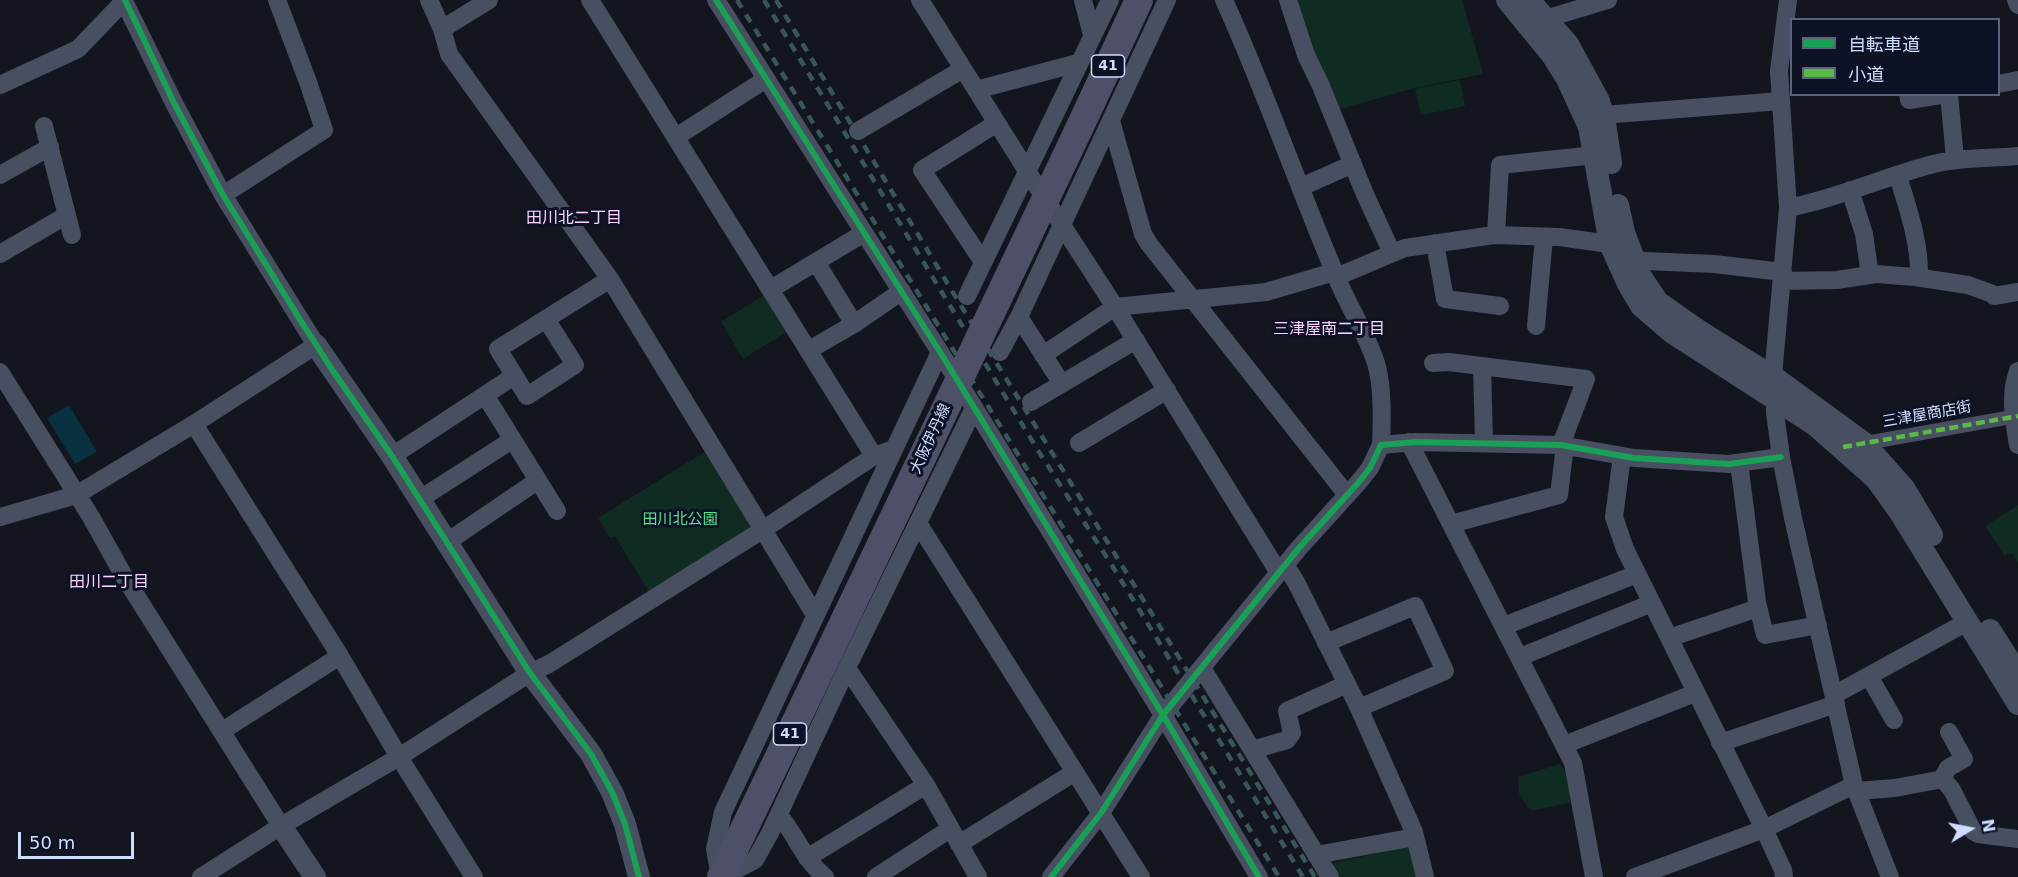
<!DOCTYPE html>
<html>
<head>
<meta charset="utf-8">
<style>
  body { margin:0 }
  #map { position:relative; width:2018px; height:877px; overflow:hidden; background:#13161f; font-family:"DejaVu Sans","Noto Sans JP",sans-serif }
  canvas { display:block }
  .legend { position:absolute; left:1790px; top:18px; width:210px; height:78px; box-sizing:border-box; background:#0d1225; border:2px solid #5b637c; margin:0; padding:8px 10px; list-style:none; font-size:18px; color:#d1ddff }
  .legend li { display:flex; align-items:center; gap:12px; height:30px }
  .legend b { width:30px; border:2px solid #5b637c }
  .north { position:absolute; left:1940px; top:799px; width:60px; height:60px; -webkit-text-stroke:4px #0d1225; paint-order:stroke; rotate:80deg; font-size:16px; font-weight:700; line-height:24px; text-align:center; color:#d1ddff }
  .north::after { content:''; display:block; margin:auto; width:21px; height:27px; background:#d1ddff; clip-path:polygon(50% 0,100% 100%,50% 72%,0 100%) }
  .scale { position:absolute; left:18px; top:832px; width:116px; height:27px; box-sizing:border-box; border:3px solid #d1ddff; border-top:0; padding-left:8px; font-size:18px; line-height:21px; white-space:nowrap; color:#d1ddff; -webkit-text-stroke:4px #0d1225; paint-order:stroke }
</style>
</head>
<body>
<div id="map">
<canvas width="2018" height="877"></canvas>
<ul class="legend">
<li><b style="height:8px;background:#1a9f57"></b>自転車道</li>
<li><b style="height:8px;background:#58b947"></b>小道</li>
</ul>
<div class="north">N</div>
<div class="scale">50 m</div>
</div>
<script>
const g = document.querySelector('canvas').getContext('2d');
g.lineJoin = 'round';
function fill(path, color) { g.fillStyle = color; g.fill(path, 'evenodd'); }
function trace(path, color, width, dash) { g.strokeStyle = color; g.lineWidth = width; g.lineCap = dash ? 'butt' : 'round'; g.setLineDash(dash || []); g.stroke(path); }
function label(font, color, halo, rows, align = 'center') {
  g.font = font + ' "DejaVu Sans","Noto Sans JP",sans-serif'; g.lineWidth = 6; g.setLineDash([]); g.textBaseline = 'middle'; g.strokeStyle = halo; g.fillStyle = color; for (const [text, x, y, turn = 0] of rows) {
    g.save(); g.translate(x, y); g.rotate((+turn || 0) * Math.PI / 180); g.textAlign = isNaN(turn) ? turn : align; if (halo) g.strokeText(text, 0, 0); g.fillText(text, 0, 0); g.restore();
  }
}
fill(new Path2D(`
  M1294,0H1462L1483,74L1415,88L1337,110L1317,63Z
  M1460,80L1465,106L1421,115L1415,89Z
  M766,294L789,330L743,359L721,322Z
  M706,451L750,521L749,531L649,592L615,536L610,538L598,518Z
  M2018,505V563L2012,553L2005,556L1985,526Z
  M1560,764L1569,778L1570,803L1533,810L1528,808L1519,793L1518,777Z
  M1412,845L1420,877H1335L1330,870L1334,863Z`), '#102c22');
fill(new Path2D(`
  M69,405L97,452L75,464L47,418Z`), '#083142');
trace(new Path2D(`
  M1860,444L2018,416`), '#474f60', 14);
trace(new Path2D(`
  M429,0L442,29L449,54L610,279L815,615
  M590,0L874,456
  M716,0L940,352L1163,715L1259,877
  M920,0L1027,171L1115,307L1279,573
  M1083,0L1092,35
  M1224,0C1265,90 1297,184 1336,276C1348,306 1366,332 1376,363C1383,387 1382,420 1381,445
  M1288,0L1306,55L1321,86L1364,192L1392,253
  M2016,0L2018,5
  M1535,22L1608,0
  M442,29L489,0
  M1998,84L2018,80
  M0,85L78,49L125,0
  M976,90L1078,63
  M1908,94L1909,100L1947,94
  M1949,94L1955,159
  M1603,115L1781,101
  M1111,121L1143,234L1149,244L1347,495
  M44,126L72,235
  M858,131L963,69
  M676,137L766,79
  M0,175L50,147
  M1898,176C1908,209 1920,243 1919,277
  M1301,187L1353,164
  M1850,190L1864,234L1870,275
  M223,195L324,130L308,82L277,0
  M1788,208C1835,199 1879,179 1926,166C1956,157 1987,159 2018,156
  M1496,235L1500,165L1595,155
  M1435,243L1445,299L1500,306
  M0,254L67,215
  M1623,260L1714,264L1783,272
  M816,262L854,324
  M983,262L922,170L997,123
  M1336,277L1405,248L1494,235L1559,237L1610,244
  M1782,281L1837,280L1876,274L1915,277L1968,285L1993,294
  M771,289L864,233
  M967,296L1110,0
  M1994,296L2018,292
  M1019,317L1062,384
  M546,319L575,365L527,396L498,349L610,279
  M1536,326L1544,237
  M809,350L854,324L902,291
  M1000,352L1019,317L1167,0
  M1043,355L1115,307L1266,292L1334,272
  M1433,363L1449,362L1586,379L1561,445
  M1482,366L1484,442
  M2018,371C2009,395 2014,421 2018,445
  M0,372L91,517L125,578L281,826
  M1772,387L1788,208L1779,71L1788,0
  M485,395L557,511
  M1775,398V413L1781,457L1793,518L1854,785L1890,877
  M1031,402L1136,340
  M194,424L340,656L399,757L474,877
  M1409,442L1573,763L1594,877
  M1079,443L1167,390
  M392,456L514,376
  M1622,456L1614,517L1625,549L1764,829L1783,870L1784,877
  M1739,463L1757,602L1765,635L1818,625
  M420,499L512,440
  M0,517L76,495L194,424L316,345L223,195L175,105L124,1
  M918,523L1141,877
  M1451,524L1559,495L1565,445
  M447,542L537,481
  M1285,565L1296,582L1358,706L1414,832L1425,877
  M1504,626L1637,574
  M1669,638L1758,608
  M1326,643L1415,606L1445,671L1359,708
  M1520,657L1652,603
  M1202,668L1330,877
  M846,670L851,674L926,785L978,877
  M1869,676L1894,720
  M1834,695L1967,622
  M222,731L340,656
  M1720,743L1836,704
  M1564,745L1695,693
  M1252,750L1287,740L1292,733L1287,711L1347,684
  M1942,779L1948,768L1964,759L1949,732
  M1857,791L1895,788L1943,779L1952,790L1973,831L1978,834L2018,839
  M779,815C796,835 804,860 825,877
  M959,844L1075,772
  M1316,855L1415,837
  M807,858L926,785
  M201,877L281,826L399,757L530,673L549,664L764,529L874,456L894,449
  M720,877L715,849L723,812L940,352
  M722,877L755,860L770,833L846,670L974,408
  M876,877L950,829
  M1051,877L1101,813L1163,715L1299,548L1358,483L1370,468L1381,445L1415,442L1561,445L1634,458L1729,464L1781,457
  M1635,877L1764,829L1854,785`), '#474f60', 18);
trace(new Path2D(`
  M1507,0L1552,55L1567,79L1589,127L1610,244L1628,284L1641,306L1671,332L1815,425L1876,479L1899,511L2018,704
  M1529,0L1568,44L1599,101L1605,123L1611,163
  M1618,205L1624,232L1640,275L1658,302L1698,330L1775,378L1864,443L1904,488L1932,535
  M316,345L392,456L530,673L591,754L612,792L625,824L639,877
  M1990,630L2018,674
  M281,826L315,877`), '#474f60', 22);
trace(new Path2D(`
  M1078,131L1139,0
  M721,877L859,590`), '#4e5068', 28);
trace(new Path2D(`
  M737,0L1279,877
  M764,0L1039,452L1113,567L1303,877
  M776,0L963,309L1315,877`), '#39575b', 4.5, [9, 8]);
trace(new Path2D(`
  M859,590L1078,131`), '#4e5068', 28);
trace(new Path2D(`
  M1843,447L2018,416`), '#58b947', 4.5, [9, 4.5]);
trace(new Path2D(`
  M125,0L175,105L223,195L299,318L333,371L392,456L530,673L591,754L612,792L625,824L639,877
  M716,0L940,352L1163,715L1259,877
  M1051,877L1101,813L1163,715L1299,548L1358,483L1370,468L1381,445L1415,442L1561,445L1634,458L1729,464L1781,457`), '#1a9f57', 6);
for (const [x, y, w] of [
  [1108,66,33],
  [790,734,33]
]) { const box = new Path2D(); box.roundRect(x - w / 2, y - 11, w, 22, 4.5); g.fillStyle = '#0d1225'; g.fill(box); trace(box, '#d1ddff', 1.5); }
label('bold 14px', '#d1ddff', null, [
  ["41",1108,66],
  ["41",790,734]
]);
label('15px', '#d1ddff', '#0d1225', [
  ["三津屋商店街",1927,415,-10],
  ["大阪伊丹線",931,439,-65]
]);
label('15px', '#55e78e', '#0d1225', [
  ["田川北公園",680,520]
]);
label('16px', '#ffd3ff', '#0d1225', [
  ["田川北二丁目",574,219],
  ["三津屋南二丁目",1329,330],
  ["田川二丁目",109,583]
]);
</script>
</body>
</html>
